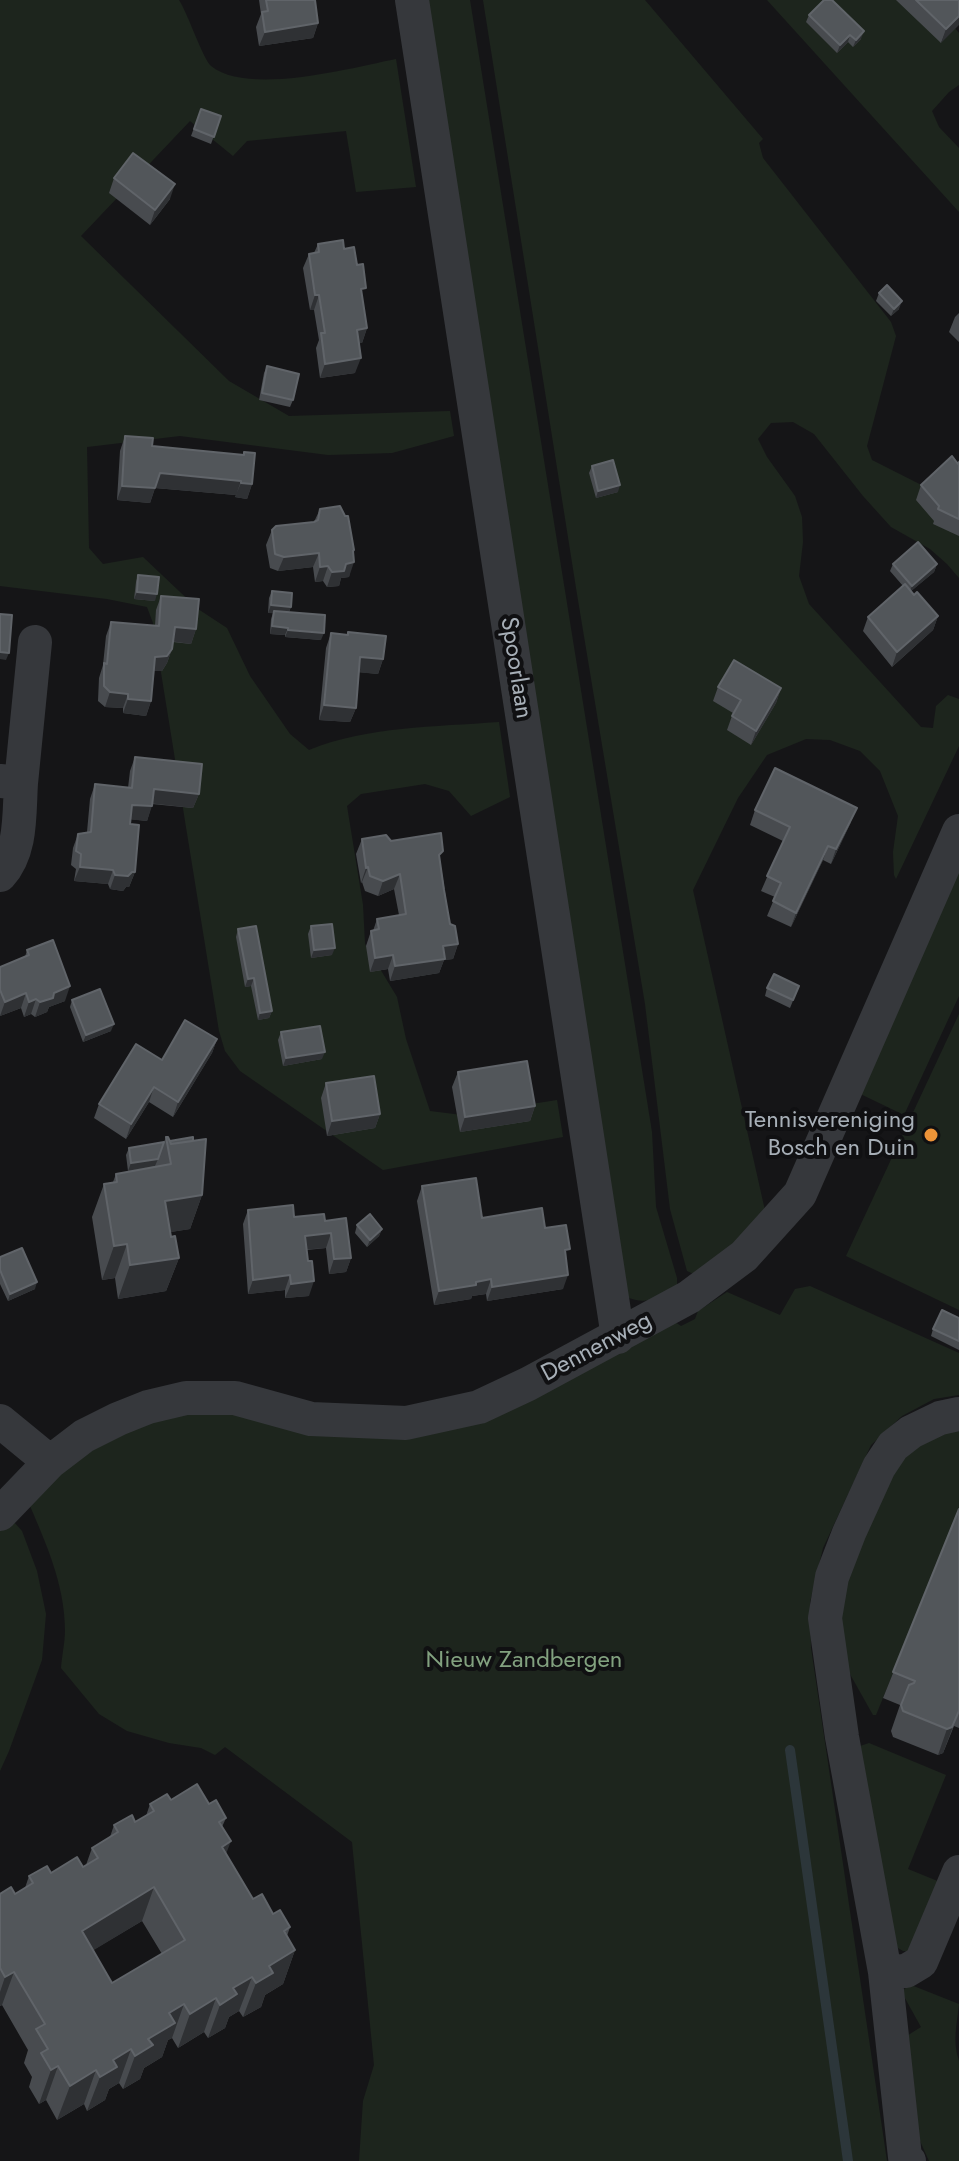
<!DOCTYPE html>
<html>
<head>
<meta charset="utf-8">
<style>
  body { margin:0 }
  canvas { display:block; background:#151517 }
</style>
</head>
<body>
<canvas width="959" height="2161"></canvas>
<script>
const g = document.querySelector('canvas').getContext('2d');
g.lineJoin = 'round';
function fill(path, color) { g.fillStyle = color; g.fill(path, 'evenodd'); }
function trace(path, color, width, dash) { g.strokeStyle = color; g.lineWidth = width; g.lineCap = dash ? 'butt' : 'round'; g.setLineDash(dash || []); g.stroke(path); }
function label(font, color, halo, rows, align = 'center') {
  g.font = font + ' Jost,sans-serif'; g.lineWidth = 8; g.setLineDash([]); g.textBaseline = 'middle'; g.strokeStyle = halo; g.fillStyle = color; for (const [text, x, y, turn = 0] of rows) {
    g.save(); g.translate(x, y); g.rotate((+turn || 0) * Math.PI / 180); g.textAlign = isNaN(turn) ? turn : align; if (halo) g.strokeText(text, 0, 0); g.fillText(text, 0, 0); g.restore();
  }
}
fill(new Path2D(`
  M0,0H179C188,14 203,59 211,66C248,96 351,68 396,59L416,187L356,192L346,131L247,141L233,156L190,121L81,236L229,381L289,416L450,411L454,436L392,453L328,455L180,436L87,447L89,548L103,564L143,557L198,609L227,628L250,676L290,734L309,750C368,726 435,727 499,722L510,797L471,816L449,791L425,784L361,794L347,806L363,905L365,944L397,997L406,1039L430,1111L462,1115L557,1100L563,1137L383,1170L240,1071L225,1051L219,1031L153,623L147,607L107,599L0,586Z
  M423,0H470L652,1132L656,1207L677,1278V1287C655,1299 644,1307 621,1294Z
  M483,0H645L763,139L759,143L763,158L891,322L896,336L867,446L872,460L959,504V578L947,564L930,549L891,527L863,496L814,434L793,422L771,423L758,439L767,457L795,496L802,517L803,542L799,576L809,604L921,727L933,728L936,706L948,695L959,699V746L896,879L894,875L893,852L898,816L880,771L860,751L830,740L806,739L767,755L738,798L693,890L766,1215L698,1276L687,1271L670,1209L645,1004L577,594Z
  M767,0H932L959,33V85L949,92L932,111L939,127L959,148V212Z
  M959,850V996L904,1115L848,1088Z
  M959,1014V1310L846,1256Z
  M810,1286L959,1353V1395L934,1399L902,1416L871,1445L823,1548L810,1602L811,1648L887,2161H359L363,2101L374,2065L352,1842L225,1747L215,1755L201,1748L169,1743L127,1731L99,1714L61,1668C62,1655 65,1643 65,1630C65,1584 45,1541 27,1499L49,1480L153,1409L455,1419L675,1322L681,1326L695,1319L698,1311L727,1292L780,1315L795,1289Z
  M959,1428V1512L876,1715H873L846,1667L840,1621L850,1566L900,1461L921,1444Z
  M0,1521L14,1522L22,1531L37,1571L46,1614L42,1660L9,1751L0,1771Z
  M869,1743L946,1775L908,1869L940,1882L912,1952L903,1951L893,1945L860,1746Z
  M911,1985L959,2004C957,2024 952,2041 959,2061V2161H929L916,2132L902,2039L921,2027L901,1991Z`), '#1d251d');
trace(new Path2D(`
  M790,1750L848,2161`), '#2c363a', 10);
trace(new Path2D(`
  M412,0L618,1337
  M21,783L35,642
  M0,875C22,851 19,814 21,783L0,781
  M0,1421L50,1462
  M0,1514L50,1462L84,1436L118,1419L148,1407L186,1398H235L311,1419L406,1423L479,1407L528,1384L689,1297L744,1256L800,1194L959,831
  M885,1972L906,1971L921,1962L959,1872
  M909,2161L905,2157L885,1972L842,1737L825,1618L832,1577L849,1533L879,1467L893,1446L911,1432L940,1418L959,1414`), '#36383c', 34);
fill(new Path2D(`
  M259,0H315L318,23L313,38L259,46L256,27L261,14Z
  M896,0H959L941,43Z
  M809,15L861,39L853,47L848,42L837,53L806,22Z
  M201,109L221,116L211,144L191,136Z
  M114,178L170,199L150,225L109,193Z
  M318,244L344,249L362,297L367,328L362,343H358L355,373L320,378L316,348L319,340L314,310H310L303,268L309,254L314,253Z
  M879,293L899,309L891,316L876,301Z
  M959,313V342L949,332L955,317Z
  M267,366L293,400L290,407L259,400L264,373Z
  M125,436L252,484L247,499L235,497L236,495L155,488L150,503L117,500L120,451Z
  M959,462V536L933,524L934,521L916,500L921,485Z
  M592,466L618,492L596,498L589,473Z
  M320,509L354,550L349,577L341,578L339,586L327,587L323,581L315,582L313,567L278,571L270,568L266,545L272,530L314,522Z
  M893,564H937L934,572L911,591L938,616L933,630L892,667L863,631L868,617L903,586L890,571Z
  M138,575L155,601L134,599L136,582Z
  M272,591L291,607L289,612L321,640L285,637V635L270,634L271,619L273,613H268L269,598Z
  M161,596L196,629L191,644L173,642L172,649L167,663L162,671H154L151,701L146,716L123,713V708L105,707L98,701L99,678L103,665L106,636L111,622L155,626L156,610Z
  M348,632L383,659L378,674L359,672L356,708L350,722L319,720L326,648L331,633L347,635Z
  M718,687L781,688L776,703L751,745L727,730L733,713L713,701Z
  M135,757L199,794L193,808L152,804L147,821L130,819L135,872L129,887H126L123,891L110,889L108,884L74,881L76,869L71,865L73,848L78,834L87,832L90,799L95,784L128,788L130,771Z
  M755,810L851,822L831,864L823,860L791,927L767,916L775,897L761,891L783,841L750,825Z
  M362,839L391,841L440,860L450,924L458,944L453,959L444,960L439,973L390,981L388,969L370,972L366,946L371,931H373L377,919L399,915L394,889L378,896L365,891L362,882L361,883L356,854Z
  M311,926L332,955L311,958L308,934Z
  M238,929L272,1011L269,1018L258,1020L251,986L245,987L236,937Z
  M27,950L65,1001L49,1007L47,1012L35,1017L31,1014L24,1017L21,1008L0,1016V967L25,957Z
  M799,986L790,1008L765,996L767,988Z
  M72,1000L111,1031L83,1042L70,1007Z
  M281,1032L322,1059L283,1066L278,1040Z
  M217,1039L212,1053L173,1117L149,1102L126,1139L94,1118L99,1104L162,1060Z
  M458,1072L535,1106L530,1121L460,1132L452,1087Z
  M326,1083L380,1114L375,1128L327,1136L321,1098Z
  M166,1137L169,1141L202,1195L190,1229L170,1232L179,1258L166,1291L118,1299L115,1278L102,1280L92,1217L104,1184L113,1182L116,1174L155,1166L128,1171L126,1155L129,1148L164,1142Z
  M422,1186L482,1218L545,1228L566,1259L563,1289L487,1301L486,1294L472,1296L471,1299L434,1305L417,1201Z
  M248,1210L294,1217L325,1221L351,1258L346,1272L329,1274L326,1248L307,1250L309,1296L285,1298V1290L248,1294L243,1224Z
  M357,1225L382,1229L379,1236L367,1247L355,1233Z
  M0,1257L35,1289L8,1301L0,1284Z
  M959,1318V1350L931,1336L933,1329Z
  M959,1509V1728L954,1726L943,1753L938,1755L893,1737L891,1731L900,1705L883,1698Z
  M171,1800L209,1804L226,1818L222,1827L226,1854L253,1899L290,1927L287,1936L295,1950L283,1984L265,1995L261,2007L243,2017L239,2011L229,2017L225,2028L208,2038L204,2032L178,2048L172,2038L168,2040L162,2057L144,2068L140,2079L123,2089L119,2083L109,2089L105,2100L87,2111L84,2104L57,2120L46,2100L39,2104L29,2087L32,2077L24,2063L28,2050L2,2005L0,2006V1894H15L25,1888L29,1876L83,1867L86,1865L92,1848L110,1837L114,1825L135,1822L146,1816L150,1804ZM142,1921L162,1954L112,1983L93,1950Z`), '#484b4f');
fill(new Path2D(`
  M959,16V25L941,43L946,29Z
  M318,23L313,38L259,46L265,32Z
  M864,31L861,39L853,47L856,40Z
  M850,35L848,42L837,53L840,45Z
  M175,184L170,199L150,225L155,210Z
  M315,295H319L314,310H310Z
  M902,301L899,309L891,316L894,309Z
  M367,328L362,343L351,344L357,330Z
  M361,358L355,373L320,378L325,364Z
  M160,473L241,481L236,495L155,488Z
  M241,483L252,484L247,499L235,497Z
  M620,485L618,492L596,498L598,491Z
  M122,486L155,488L150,503L117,500Z
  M354,550L350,563L354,562L349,577L341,578L339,586L327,587L332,572L346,564L353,551Z
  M319,553L313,567L278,571L284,557Z
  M937,564L934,572L909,593L912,586Z
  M328,566L323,581L315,582L320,567Z
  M137,592L157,594L155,601L134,599Z
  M271,605L291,607L288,614L268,613Z
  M938,616L933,630L892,667L897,652Z
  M272,626L288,628L285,635L270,634Z
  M175,627L196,629L191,644L170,641Z
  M288,630L324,633L321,640L285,637Z
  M172,649L167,663L162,671H150L155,657Z
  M0,652L9,653L6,660L0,659Z
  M360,657L383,659L378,674L355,672Z
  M781,688L776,703L751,745L756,731Z
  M110,692L128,694L123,708L105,707Z
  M128,699L151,701L146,716L123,713Z
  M324,705L356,708L350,722L319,720Z
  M154,789L199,794L193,808L148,803Z
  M132,805L152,806L147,821L126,819Z
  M857,808L851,822L831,864L836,849Z
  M828,846L823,860L791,927L796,913Z
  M80,867L113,870L108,884L74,881Z
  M368,867L362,882L361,883L366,868Z
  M135,872L129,887H126L123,891L110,889L115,875Z
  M400,874L394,889L378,896L383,881Z
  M458,944L453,959L444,960L439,973L390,981L395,966L443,946Z
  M335,948L332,955L311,958L314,950Z
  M393,955L388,969L370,972L375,958Z
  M254,978L251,986L245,987L248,979Z
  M70,986L65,1001L49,1007L47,1012L35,1017L40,1002L54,993Z
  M26,993L21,1008L0,1016L5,1002Z
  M36,999L31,1014L24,1017L29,1002Z
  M272,1011L269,1018L258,1020L260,1013Z
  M114,1024L111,1031L83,1042L86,1035Z
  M217,1039L212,1053L173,1117L178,1102Z
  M325,1052L322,1059L283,1066L286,1058Z
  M154,1087L149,1102L126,1139L131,1124Z
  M535,1106L530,1121L460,1132L465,1117Z
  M380,1114L375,1128L327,1136L332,1121Z
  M158,1159L155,1166L128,1171L131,1163Z
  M202,1195L190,1229L153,1235L165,1201Z
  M382,1229L379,1236L367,1247L370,1240Z
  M331,1233L326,1248L300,1250L305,1236Z
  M127,1244L115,1278L102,1280L114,1246Z
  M179,1258L166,1291L118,1299L130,1265Z
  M351,1258L346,1272L329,1274L334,1259Z
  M290,1275L285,1290L248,1294L253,1280Z
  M568,1275L563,1289L487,1301L492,1287Z
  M491,1279L486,1294L472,1296L471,1299L434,1305L439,1291Z
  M314,1281L309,1296L285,1298L291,1284Z
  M37,1282L35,1289L8,1301L10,1294Z
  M959,1711L943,1753L938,1755L947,1729Z
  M231,1841L218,1875L222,1847Z
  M154,1887L142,1921L69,1965L82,1931Z
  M295,1950L283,1984L265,1995L261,2007L243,2017L256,1983L269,1966Z
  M14,1972L2,2005L0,2006V1992L5,1977Z
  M252,1977L239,2011L229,2017L225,2028L208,2038L220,2005L233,1988Z
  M216,1998L204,2032L178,2048L190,2014Z
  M184,2004L172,2038L168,2040L162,2057L144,2068L140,2079L123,2089L135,2056L169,2013Z
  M131,2049L119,2083L109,2089L105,2100L87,2111L100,2077L113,2060Z
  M58,2066L46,2100L39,2104L51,2070Z
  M96,2070L84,2104L57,2120L70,2086Z`), '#2f3134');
const building = new Path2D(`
  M266,0H315L318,23L265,32L262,12L268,11Z
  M824,0H832L864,31L856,40L850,35L840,45L809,15Z
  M916,0H959V16L946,29Z
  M201,109L221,116L214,137L194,129Z
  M133,153L175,184L155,210L114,178Z
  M343,240L344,249L354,247L357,265L363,264L366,288L361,289L367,328L357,330L361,358L325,364L321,333H325L319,295H315L309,254L319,252L318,244Z
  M887,285L902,301L894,309L879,293Z
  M267,366L299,374L293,400L262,393Z
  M125,436L153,438L152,446L244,455V452L255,453L252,484L241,483V481L160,473L155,488L122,486Z
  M952,456L958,464L959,462V519L938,509L939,506L921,485Z
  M613,460L620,485L598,491L592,466Z
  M340,506L345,516H348L354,550L353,551L354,562L346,564L344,571L332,572L328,566L320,567L319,553L284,557L275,554L272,530L276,526L314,522L318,520L320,509Z
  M918,542L937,564L912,586L893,564Z
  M138,575L159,577L157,594L137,592Z
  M905,584L914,595L917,592L938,616L897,652L868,617Z
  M272,591L292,593L291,607L271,605Z
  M161,596L199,599L196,629L175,627L172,649L167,656L155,657L151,701L128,699V694L110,692L104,686V663L107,664L111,622L159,626Z
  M274,611L325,615L324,633L288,630V628L272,626Z
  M0,614L12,615L9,653L0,652Z
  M348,632L386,636L383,659L360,657L356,708L324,705L331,633L348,635Z
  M734,660L781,688L756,731L732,716L741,700L718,687Z
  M135,757L202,764L199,794L154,789L152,806L132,805L130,824L139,825L135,872H132L128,876L115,875L113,870L80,867L81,854L76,851L78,834L91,832L95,784L132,788Z
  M775,768L857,808L836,849L828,846L796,913L773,901L781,883L767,876L790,827L755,810Z
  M441,833L443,851L439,855L444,890L450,924L455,926L458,944L443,946L445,959L395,966L393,955L375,958L371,931L379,929L377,919L406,914L400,874L383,881L370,876L368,867L366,868L362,839L386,835L391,841Z
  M332,924L335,948L314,950L311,926Z
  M256,926L272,1011L260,1013L254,978L248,979L238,929Z
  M53,940L70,986L54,993L53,998L40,1002L36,999L29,1002L26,993L5,1002L0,990V967L29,955L27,950Z
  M774,974L799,986L793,1000L767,988Z
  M100,989L114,1024L86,1035L72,1000Z
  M185,1020L217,1039L178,1102L154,1087L131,1124L99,1104L136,1044L162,1060Z
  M320,1026L325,1052L286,1058L281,1032Z
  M527,1061L535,1106L465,1117L458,1072Z
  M374,1076L380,1114L332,1121L326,1083Z
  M166,1137H168L171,1144L206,1139L202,1195L165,1201L171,1237L175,1236L179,1258L130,1265L127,1244L114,1246L104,1184L117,1182L116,1174L171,1164Z
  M193,1137V1141L171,1144L170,1141Z
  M164,1142L158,1159L131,1163L129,1148Z
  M476,1178L482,1218L542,1208L545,1228L566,1225L570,1249L565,1250L568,1275L492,1287L491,1279L476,1282V1285L439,1291L422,1186Z
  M293,1205L294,1217L324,1214L325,1221L346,1218L351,1258L334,1259L331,1233L305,1236L308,1261H312L314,1281L291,1284L290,1275L253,1280L248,1210Z
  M370,1214L382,1229L370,1240L357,1225Z
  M22,1248L37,1282L10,1294L0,1270V1257Z
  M942,1310L959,1318V1341L933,1329Z
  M959,1509V1711L952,1727L947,1729L903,1711L901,1705L909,1685L914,1683L915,1681L893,1672Z
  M197,1784L209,1804L216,1800L226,1818L219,1822L231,1841L222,1847L253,1899L262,1894L273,1914L280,1910L290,1927L284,1931L295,1950L269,1966L273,1973L256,1983L252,1977L233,1988L237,1994L220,2005L216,1998L190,2014L184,2004L169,2013L175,2023L148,2039L153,2045L135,2056L131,2049L113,2060L117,2067L100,2077L96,2070L70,2086L58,2066L51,2070L41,2053L48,2049L36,2029L45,2024L14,1972L5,1977L0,1968V1894L11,1887L15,1894L33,1883L29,1876L47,1866L51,1873L77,1857L83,1867L98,1858L92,1848L118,1832L114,1825L132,1815L135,1822L154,1811L150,1804L167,1794L171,1800ZM154,1887L185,1940L112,1983L82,1931Z`);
fill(building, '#52565a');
trace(building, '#606469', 2);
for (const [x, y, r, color] of [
  [931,1135,8,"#ed9338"]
]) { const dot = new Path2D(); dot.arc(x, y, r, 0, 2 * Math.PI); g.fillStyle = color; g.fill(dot); trace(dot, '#101012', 3); }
label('24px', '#a7afb7', '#101012', [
  ["Spoorlaan",515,668,81],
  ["Dennenweg",597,1348,-28]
]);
label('24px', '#a7afb7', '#101012', [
  ["Tennisvereniging",915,1121],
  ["Bosch en Duin",915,1149]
], 'right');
label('24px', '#82a17f', '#101012', [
  ["Nieuw Zandbergen",524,1661]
]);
</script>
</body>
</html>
